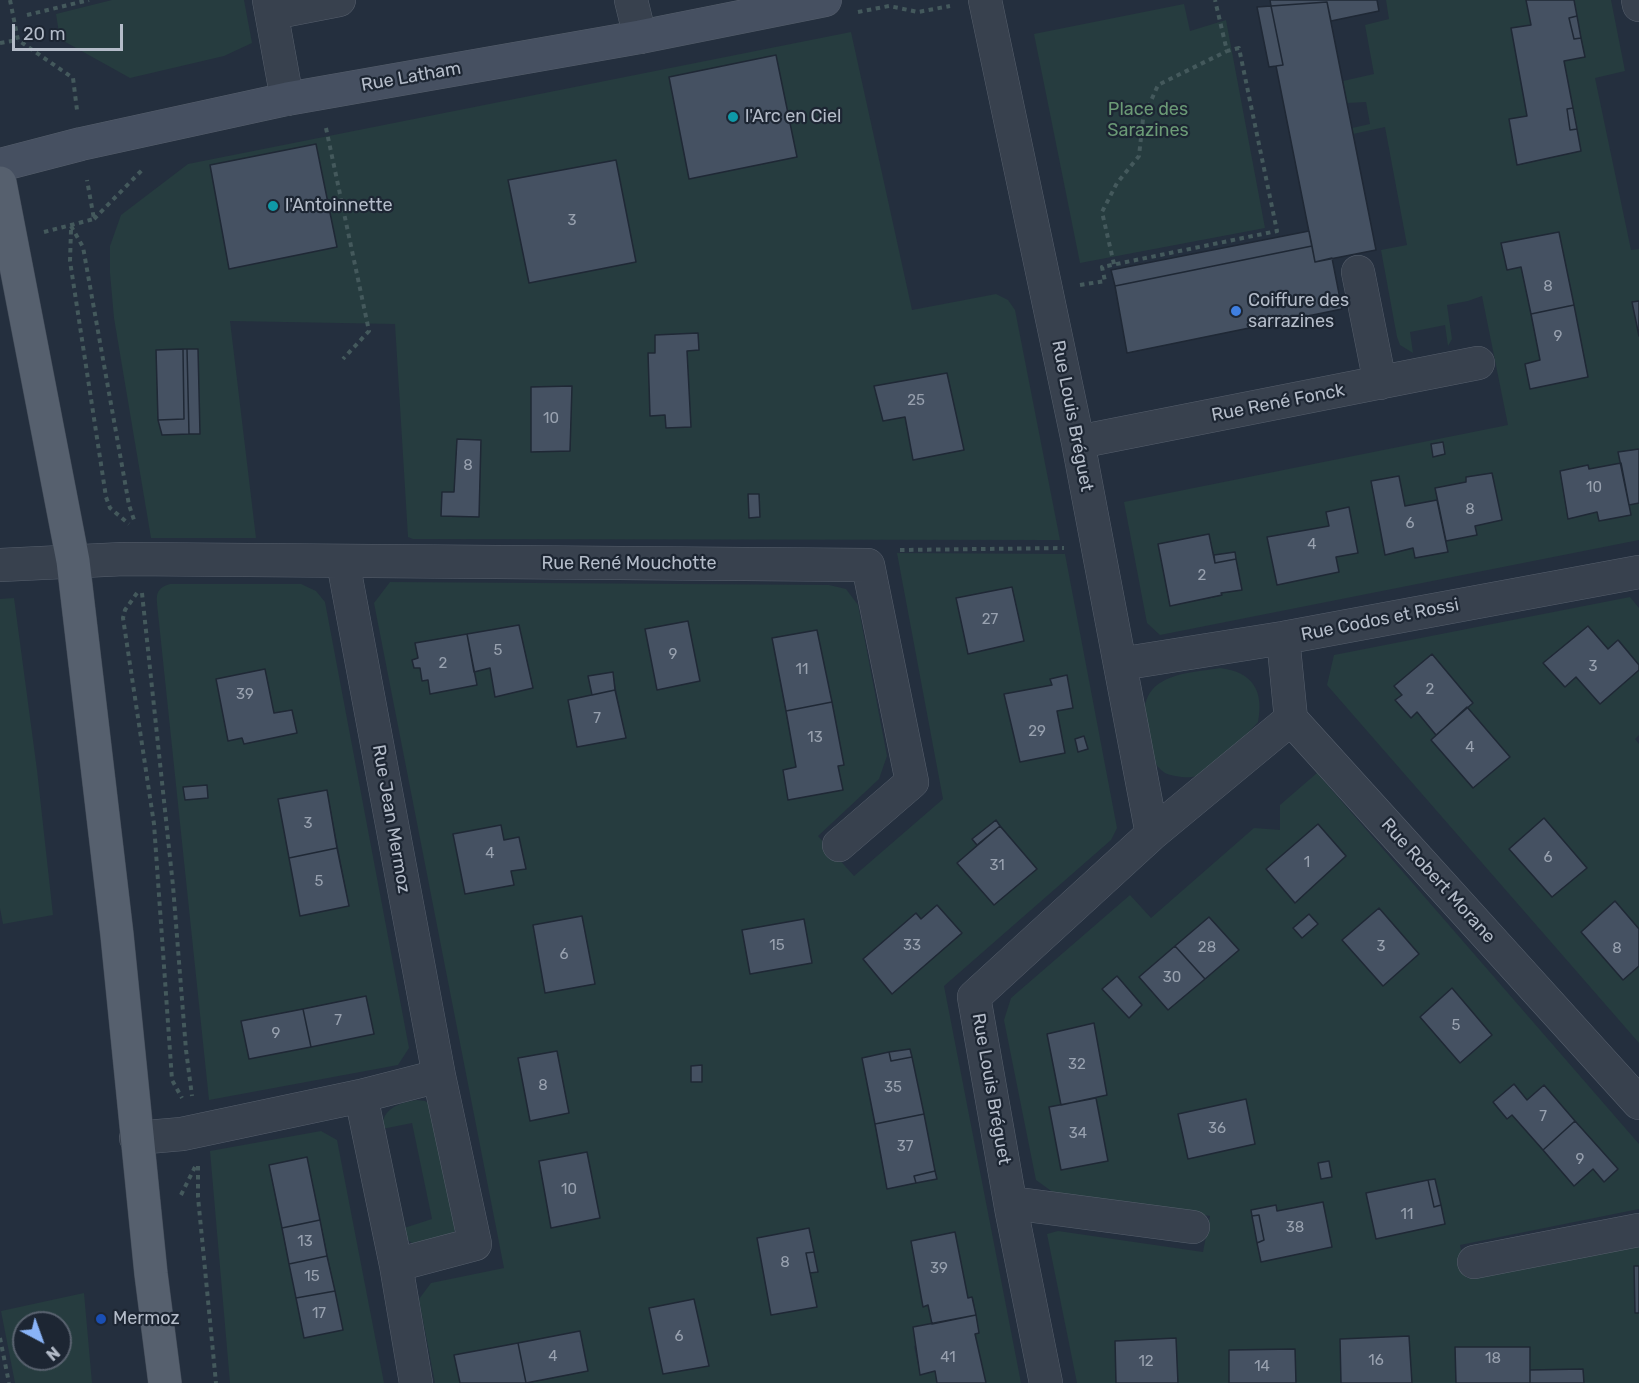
<!DOCTYPE html>
<html>
<head>
<meta charset="utf-8">
<style>
  body { margin:0 }
  #map { position:relative; width:1639px; height:1383px; overflow:hidden; background:#242f3e; font-family:Rubik,sans-serif }
  canvas { display:block }
  .north { position:absolute; left:12px; top:1311px; width:60px; height:60px; box-sizing:border-box; background:#1d2633; border:2px solid #59626f; border-radius:50%; rotate:139deg; font-size:16px; font-weight:700; line-height:24px; text-align:center; color:#b4bcc9 }
  .north::after { content:''; display:block; margin:auto; width:21px; height:27px; background:#8ab4f8; clip-path:polygon(50% 0,100% 100%,50% 72%,0 100%) }
  .scale { position:absolute; left:12px; top:24px; width:111px; height:27px; box-sizing:border-box; border:3px solid #b4bcc9; border-top:0; padding-left:8px; font-size:18px; line-height:21px; white-space:nowrap; color:#b4bcc9; -webkit-text-stroke:4px #1d2633; paint-order:stroke }
</style>
</head>
<body>
<div id="map">
<canvas width="1639" height="1383"></canvas>
<div class="north">N</div>
<div class="scale">20 m</div>
</div>
<script>
const g = document.querySelector('canvas').getContext('2d');
g.lineJoin = 'round';
function fill(path, color) { g.fillStyle = color; g.fill(path, 'evenodd'); }
function trace(path, color, width, dash) { g.strokeStyle = color; g.lineWidth = width; g.lineCap = dash ? 'butt' : 'round'; g.setLineDash(dash || []); g.stroke(path); }
function label(font, color, halo, rows, align = 'center') {
  g.font = font + ' Rubik,sans-serif'; g.lineWidth = 4.5; g.setLineDash([]); g.textBaseline = 'middle'; g.strokeStyle = halo; g.fillStyle = color; for (const [text, x, y, turn = 0] of rows) {
    g.save(); g.translate(x, y); g.rotate((+turn || 0) * Math.PI / 180); g.textAlign = isNaN(turn) ? turn : align; if (halo) g.strokeText(text, 0, 0); g.fillText(text, 0, 0); g.restore();
  }
}
fill(new Path2D(`
  M112,0H244L252,43L224,56L130,78L60,39L56,14Z
  M1386,0H1526L1531,25L1511,29L1527,116L1509,120L1518,165L1581,151L1564,61L1585,57L1574,0H1611L1625,71L1595,78L1631,250L1639,249V301L1632,302L1639,336V449L1619,452L1621,463L1589,469L1587,465L1560,471L1568,518L1597,512L1600,521L1630,515L1629,505L1639,503V540L1160,635L1147,623L1124,502L1508,425L1482,296L1468,301L1447,305L1452,339L1448,346L1445,325L1410,332L1413,353L1400,345L1397,337L1381,250L1407,245L1385,127L1353,134L1352,128L1370,124L1366,102L1347,103L1343,81L1374,74L1365,25L1389,19ZM1559,232L1588,377L1530,388L1525,364L1540,360L1521,267L1507,270L1501,243ZM1492,473L1501,520L1475,526L1476,535L1446,541L1447,552L1415,558L1413,548L1385,554L1371,481L1399,476L1405,506L1437,500L1435,488L1466,482ZM1326,512L1339,572L1277,584L1329,526ZM1209,534L1214,555L1235,552L1242,590L1221,593V596L1170,606L1158,544Z
  M1184,4L1190,31L1226,20L1265,228L1080,263L1034,34Z
  M851,32L912,310L996,294L1008,300L1015,310L1060,540L413,539L408,537L395,324L230,321L256,538H151L114,318L110,273V246L121,215L188,164ZM698,333L699,349L687,351L690,427L666,428L665,415H650L648,353H655V335ZM187,349H198L163,435L158,420L156,351ZM947,373L964,450L913,460L905,417L883,421L874,386ZM571,386L570,451L531,452V387ZM457,439L481,440L479,517L441,516L442,493L454,492ZM748,494H759L760,517H749Z
  M897,553L1065,554L1117,828L1111,840L944,986L1021,1383H986L975,1334L979,1333L973,1297L968,1298L954,1232L911,1241L924,1306L928,1305L932,1324L917,1345L914,1346L920,1374L935,1371L937,1383H529L588,1371L580,1331L455,1355L460,1383H435L419,1299L431,1283L504,1268L374,603L390,582L829,585L846,589L858,605L887,756L879,779L818,836L854,876L943,799ZM1012,587L1024,641L968,654L956,598ZM519,625L533,687L495,697L490,668L474,672L477,685L428,680L423,681L420,668H414L412,660L418,658L415,643ZM817,630L844,765L838,766L843,790L788,800L783,770L796,767L772,639ZM613,672L625,738L577,747L568,700L592,695L588,676ZM1067,675L1073,708L1057,711L1065,753L1020,762L1005,694L1052,685L1051,679ZM996,820L1037,869L994,905L958,863L977,845L972,840ZM501,825L504,840L519,838L526,868L511,871L514,885L465,894L454,835ZM937,905L962,934L892,993L863,959L916,914L921,919ZM582,916L595,984L546,993L533,925ZM804,920L811,963L750,974L742,930ZM910,1049L937,1179L887,1189L862,1058ZM557,1051L569,1113L530,1121L518,1058ZM587,1152L600,1218L551,1228L539,1162ZM809,1228L817,1271L810,1273L817,1307L771,1315L757,1238ZM694,1299L708,1366L663,1374L649,1308Z
  M170,584H301L316,591L325,602L409,1048L398,1065L209,1100L158,613C157,598 153,589 170,584ZM292,710L297,733L245,743L242,738L228,741L274,713ZM327,790L349,905V906L278,799ZM366,996L374,1033L249,1059L241,1021Z
  M1630,597L1639,608V665L1619,640L1608,649L1588,626L1543,663L1564,687L1576,677L1600,704L1639,670V735L1635,739L1639,744V929L1615,902L1581,932L1623,980L1639,966V1043L1327,685L1334,655ZM1432,654L1473,702L1467,707L1509,756L1473,788L1431,740L1436,735L1418,712L1411,717L1395,700L1402,695L1395,686ZM1544,818L1586,868L1552,897L1509,849Z
  M14,598L37,770L53,915L3,924L0,908V599Z
  M1220,668C1253,672 1264,691 1258,722C1245,736 1211,775 1192,777C1184,778 1172,776 1165,773C1144,760 1136,708 1152,690C1167,672 1199,672 1220,668Z
  M1317,773L1639,1144V1209L1460,1245L1467,1278L1639,1244V1266H1634L1639,1313V1383H1584L1583,1369L1530,1370L1455,1348L1456,1383H1412L1409,1336L1341,1383H1296L1295,1349L1229,1350V1383H1178L1175,1338L1115,1341L1116,1383H1077L1047,1234L1058,1231L1203,1252L1210,1216L1054,1193L1036,1180L1004,1020L1011,998L1130,895L1151,918L1254,828L1280,830V805ZM1318,824L1346,856L1295,903ZM1309,914L1318,924L1302,938L1293,928ZM1209,917L1239,950L1168,1010L1139,977ZM1117,976L1142,1004L1129,1018L1102,989ZM1452,989L1492,1035L1460,1062L1420,1017ZM1094,1023L1107,1095L1049,1107L1061,1105L1047,1034ZM1514,1084L1527,1100L1544,1086L1618,1170L1604,1182L1593,1169L1574,1186L1512,1115L1507,1119L1493,1103ZM1178,1114L1255,1144L1188,1158ZM1434,1179L1444,1224L1376,1239L1366,1193ZM1323,1202L1332,1247L1261,1262L1251,1210L1275,1205L1277,1211Z
  M417,1100L425,1101L431,1105L457,1222L454,1233L422,1247C411,1243 404,1240 401,1229L432,1219L412,1123L382,1129C382,1108 399,1103 417,1100Z
  M321,1131L337,1140L384,1383H230L210,1151ZM307,1157L335,1291L304,1338L269,1166Z
  M84,1293L92,1383H15L1,1311ZM24,1323H60V1359H24Z`), '#263c3f');
const building = new Path2D(`
  M1270,0H1377L1379,11L1331,21L1327,2L1271,6Z
  M1526,0H1574L1577,16L1569,18L1574,39L1581,38L1585,57L1564,61L1573,108L1567,109L1570,130L1577,129L1581,151L1517,165L1509,119L1527,116L1511,28L1531,25Z
  M1327,2L1376,250L1315,262L1276,66L1283,65L1271,6Z
  M1271,6L1283,65L1269,67L1257,7Z
  M1577,16L1581,38L1574,39L1569,18Z
  M776,55L797,157L689,179L669,77Z
  M1573,108L1577,129L1570,130L1567,109Z
  M316,144L337,247L229,269L210,165Z
  M616,160L636,262L529,283L508,180Z
  M1309,231L1312,246L1115,286L1111,270Z
  M1559,232L1574,305L1531,314L1521,267L1507,270L1501,243Z
  M1312,246L1315,262L1332,258L1342,309L1127,353L1115,286Z
  M1639,301V336L1632,302Z
  M1574,305L1588,377L1530,389L1525,364L1540,360L1531,314Z
  M698,333L699,350L687,351L691,427L666,428L665,415L650,416L648,353H655V335Z
  M183,349H187L189,434L162,435L158,420L184,419Z
  M183,349L184,419L158,420L156,350Z
  M187,349H198L200,434H189Z
  M947,373L964,450L913,460L905,417L883,421L874,386Z
  M572,386L570,451L531,452V387Z
  M457,439L481,440L479,517L441,516L442,492H454Z
  M1443,442L1445,454L1433,457L1431,444Z
  M1639,449V503L1629,505L1618,452Z
  M1621,463L1631,515L1599,521L1597,512L1568,519L1560,471L1588,465L1589,469Z
  M1492,473L1502,520L1475,526L1477,535L1446,541L1435,488L1466,482V477Z
  M1399,476L1405,506L1437,500L1448,552L1415,558L1413,548L1385,555L1371,481Z
  M748,494H759L760,517L749,518Z
  M1349,507L1358,553L1336,557L1339,572L1277,585L1267,537L1329,526L1326,512Z
  M1209,534L1215,563L1236,559L1242,590L1221,593L1222,595L1170,606L1158,544Z
  M1235,552L1236,559L1215,563L1214,555Z
  M1012,587L1024,641L968,654L956,598Z
  M688,621L700,681L657,690L645,629Z
  M519,625L533,688L495,697L490,668L474,672L467,634Z
  M1588,626L1608,649L1618,640L1639,665V670L1600,704L1576,677L1565,687L1543,663Z
  M817,630L832,702L786,711L772,638Z
  M467,634L477,685L430,694L428,680L422,681L420,668H414L412,660L418,658L415,643Z
  M1432,654L1473,703L1436,735L1417,712L1411,718L1395,700L1402,695L1394,686Z
  M265,669L274,713L292,710L297,733L244,744L242,738L228,741L216,679Z
  M613,672L615,690L592,695L588,676Z
  M1067,675L1073,708L1057,711L1065,753L1020,762L1004,694L1052,685L1050,679Z
  M615,690L626,738L577,747L568,700Z
  M832,702L844,765L838,766L843,790L788,800L783,770L796,767L786,711Z
  M1467,707L1510,757L1473,788L1431,740Z
  M1084,736L1088,749L1078,752L1075,739Z
  M207,785L208,798L185,800L183,787Z
  M327,790L337,848L289,858L278,799Z
  M1544,818L1587,868L1552,897L1509,849Z
  M996,820L1000,826L977,845L972,839Z
  M1318,824L1346,856L1295,903L1266,869Z
  M501,825L504,840L519,837L526,869L511,871L514,885L465,894L453,834Z
  M1000,826L1037,869L994,905L957,863Z
  M337,848L349,906L300,916L289,858Z
  M1615,901L1639,929V966L1623,980L1581,932Z
  M937,905L962,933L892,994L863,959L916,913L921,919Z
  M1379,908L1419,954L1383,986L1342,940Z
  M1309,914L1318,924L1302,938L1293,928Z
  M582,916L595,984L545,993L533,925Z
  M1209,917L1239,950L1205,979L1175,946Z
  M804,919L812,963L750,974L742,930Z
  M1175,946L1205,979L1168,1010L1139,977Z
  M1117,976L1142,1005L1129,1018L1102,989Z
  M1452,988L1492,1035L1460,1063L1420,1017Z
  M366,996L374,1034L311,1047L303,1009Z
  M303,1009L311,1047L249,1059L241,1021Z
  M1094,1023L1107,1095L1061,1105L1047,1034Z
  M910,1049L912,1057L891,1061L889,1052Z
  M557,1051L569,1113L530,1121L518,1058Z
  M889,1052L891,1061L912,1057L924,1114L875,1124L862,1058Z
  M702,1065V1082H691V1066Z
  M1514,1084L1527,1100L1544,1085L1575,1121L1543,1150L1512,1115L1507,1119L1493,1102Z
  M1096,1098L1108,1161L1061,1170L1049,1107Z
  M1246,1099L1255,1144L1188,1159L1178,1114Z
  M924,1114L935,1171L914,1176L916,1183L887,1189L875,1124Z
  M1575,1121L1618,1169L1604,1182L1593,1169L1574,1186L1543,1150Z
  M587,1152L600,1218L551,1228L539,1161Z
  M307,1157L320,1220L282,1228L269,1165Z
  M1329,1161L1332,1177L1321,1179L1318,1163Z
  M935,1171L937,1179L916,1183L914,1176Z
  M1435,1179L1441,1205L1434,1207L1428,1180Z
  M1428,1180L1434,1207L1441,1205L1445,1224L1376,1239L1366,1193Z
  M1323,1202L1332,1247L1261,1262L1257,1243L1264,1240L1259,1215L1252,1216L1251,1210L1276,1205L1277,1211Z
  M1259,1215L1264,1240L1257,1243L1252,1216Z
  M320,1220L327,1256L289,1264L282,1228Z
  M809,1228L814,1252L806,1253L817,1307L771,1315L757,1238Z
  M955,1232L968,1298L972,1297L976,1315L932,1324L928,1305L923,1307L911,1241Z
  M814,1252L818,1272L810,1273L806,1253Z
  M327,1256L335,1291L296,1298L289,1264Z
  M1634,1266H1639V1313H1635Z
  M335,1291L343,1330L304,1338L296,1298Z
  M694,1299L709,1366L663,1374L649,1308Z
  M976,1315L979,1333L975,1334L986,1383H937L935,1371L920,1375L913,1327Z
  M580,1331L588,1371L526,1383L518,1343Z
  M1409,1336L1412,1383H1341L1340,1339Z
  M1176,1338L1178,1383H1116L1115,1341Z
  M518,1343L526,1383H460L454,1355Z
  M1455,1347H1530V1383H1456Z
  M1295,1349L1296,1383H1229V1350Z
  M1583,1369L1584,1383H1530V1370Z`);
fill(building, '#455162');
trace(building, '#1f2835', 1.5);
const street = new Path2D(`
  M269,0L287,99
  M631,0L640,37
  M985,0L1078,442L1152,834L974,997L1012,1213L1046,1383
  M1638,0L1639,5
  M272,13L339,0
  M1358,272L1380,383
  M1078,442L1478,363
  M343,562L439,1076L361,1096L396,1265L416,1383
  M0,565L124,559L868,565L912,782L839,845
  M1283,638L1291,719L1639,1103
  M1120,664L1283,638L1639,572
  M1152,834L1291,719
  M136,1138L182,1134L361,1096
  M1011,1203L1193,1227
  M1474,1262L1639,1230
  M396,1265L475,1244L439,1076`);
const secondary = new Path2D(`
  M0,165L81,144L287,99L640,37L825,0`);
const primary = new Path2D(`
  M0,183L73,561L117,935L151,1274L165,1383`);
trace(street, '#565f6c', 34);
trace(secondary, '#565f6c', 34);
trace(primary, '#414a57', 34);
trace(new Path2D(`
  M10,0L18,40L73,78L77,110
  M858,12L889,6L918,12L950,6
  M27,15L89,0
  M0,43L18,40
  M326,128L369,331L343,359
  M94,219L144,168
  M71,226L83,247L129,505L135,523
  M71,230L70,261L106,497L110,508L129,524
  M44,232L94,219L87,180
  M1114,264L1102,212L1117,183L1139,156L1143,119L1158,85L1227,51
  M1080,285L1105,281L1102,267L1277,231L1239,48L1227,51L1215,0
  M900,550L1064,548
  M137,593L125,610L123,618L154,824L172,1080L182,1098
  M142,593L173,886L186,1050L192,1096
  M198,1166V1197L216,1383
  M181,1195L195,1167
  M0,1338L9,1383`), '#44595c', 4, [4.5, 4.5]);
trace(street, '#38414e', 33);
trace(secondary, '#465061', 33);
trace(primary, '#56606e', 33);
for (const [x, y, r, color] of [
  [733,117,6,"#0f9aa8"],
  [273,206,6,"#0f9aa8"],
  [1236,311,6,"#3f7fe0"],
  [101,1319,6,"#1a4fb4"]
]) { const dot = new Path2D(); dot.arc(x, y, r, 0, 2 * Math.PI); g.fillStyle = color; g.fill(dot); trace(dot, '#1d2633', 2); }
label('15px', '#98a1af', null, [
  ["3",572,221],
  ["8",1548,287],
  ["9",1558,337],
  ["25",916,401],
  ["10",551,419],
  ["8",468,466],
  ["10",1594,488],
  ["8",1470,510],
  ["6",1410,524],
  ["4",1312,545],
  ["2",1202,576],
  ["27",990,620],
  ["5",498,651],
  ["9",673,655],
  ["2",443,664],
  ["3",1593,667],
  ["11",802,670],
  ["2",1430,690],
  ["39",245,695],
  ["7",597,719],
  ["29",1037,732],
  ["13",815,738],
  ["4",1470,748],
  ["3",308,824],
  ["4",490,854],
  ["6",1548,858],
  ["1",1307,863],
  ["31",997,866],
  ["5",319,882],
  ["15",777,946],
  ["33",912,946],
  ["3",1381,947],
  ["28",1207,948],
  ["8",1617,949],
  ["6",564,955],
  ["30",1172,978],
  ["7",338,1021],
  ["5",1456,1026],
  ["9",276,1034],
  ["32",1077,1065],
  ["8",543,1086],
  ["35",893,1088],
  ["7",1543,1117],
  ["36",1217,1129],
  ["34",1078,1134],
  ["37",905,1147],
  ["9",1580,1160],
  ["10",569,1190],
  ["11",1407,1215],
  ["38",1295,1228],
  ["13",305,1242],
  ["8",785,1263],
  ["39",939,1269],
  ["15",312,1277],
  ["17",319,1314],
  ["6",679,1337],
  ["4",553,1357],
  ["41",948,1358],
  ["18",1493,1359],
  ["16",1376,1361],
  ["12",1146,1362],
  ["14",1262,1367]
]);
label('18px', '#b4bcc9', '#1d2633', [
  ["Rue Latham",411,77,-10],
  ["Rue René Fonck",1278,403,-11],
  ["Rue Louis Bréguet",1072,416,79],
  ["Rue René Mouchotte",629,564],
  ["Rue Codos et Rossi",1380,620,-11],
  ["Rue Jean Mermoz",391,819,80],
  ["Rue Robert Morane",1438,881,48],
  ["Rue Louis Bréguet",991,1089,80]
]);
label('18px', '#6b9a76', '#1d2633', [
  ["Place des",1148,110],
  ["Sarazines",1148,131]
]);
label('18px', '#b4bcc9', '#1d2633', [
  ["l'Arc en Ciel",745,117],
  ["l'Antoinnette",285,206],
  ["Coiffure des",1248,301],
  ["sarrazines",1248,322],
  ["Mermoz",113,1319]
], 'left');
</script>
</body>
</html>
